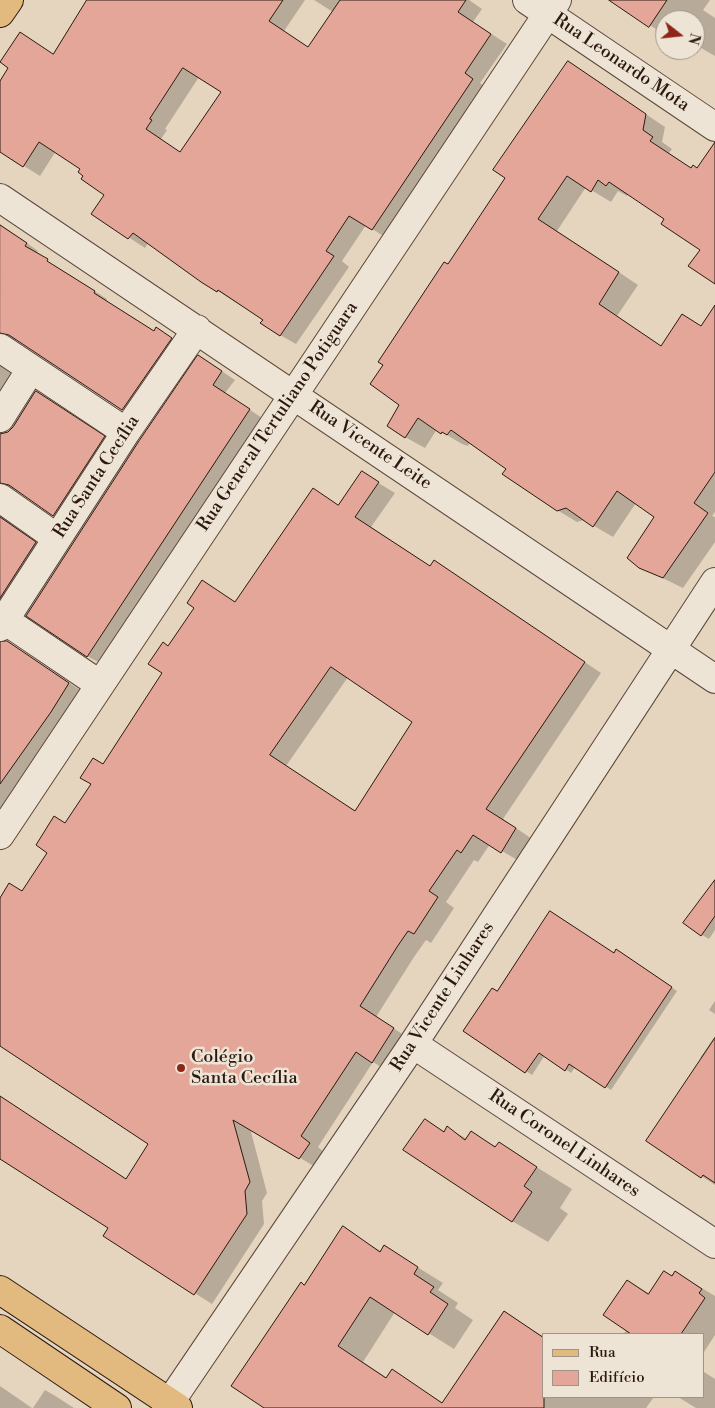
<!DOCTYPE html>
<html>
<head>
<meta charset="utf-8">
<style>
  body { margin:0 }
  #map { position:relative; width:715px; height:1408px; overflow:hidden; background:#e5d5be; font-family:"Libre Bodoni",serif }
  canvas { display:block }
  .legend { position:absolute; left:542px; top:1333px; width:162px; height:65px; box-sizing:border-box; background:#eee4d5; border:1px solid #a09387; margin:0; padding:6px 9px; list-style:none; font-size:15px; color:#2c1911 }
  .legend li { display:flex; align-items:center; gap:10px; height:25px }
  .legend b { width:25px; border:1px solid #a09387 }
  .north { position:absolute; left:655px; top:10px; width:50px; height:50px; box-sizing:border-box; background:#eee4d5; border:1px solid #a09387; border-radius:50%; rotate:106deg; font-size:14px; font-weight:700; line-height:20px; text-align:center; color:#2c1911 }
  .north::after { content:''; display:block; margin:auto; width:18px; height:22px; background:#8f2418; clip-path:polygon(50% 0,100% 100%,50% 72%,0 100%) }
</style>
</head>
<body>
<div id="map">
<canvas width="715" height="1408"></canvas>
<ul class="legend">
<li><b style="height:6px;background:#e2ba7f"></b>Rua</li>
<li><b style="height:14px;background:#e3a698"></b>Edifício</li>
</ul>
<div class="north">N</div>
</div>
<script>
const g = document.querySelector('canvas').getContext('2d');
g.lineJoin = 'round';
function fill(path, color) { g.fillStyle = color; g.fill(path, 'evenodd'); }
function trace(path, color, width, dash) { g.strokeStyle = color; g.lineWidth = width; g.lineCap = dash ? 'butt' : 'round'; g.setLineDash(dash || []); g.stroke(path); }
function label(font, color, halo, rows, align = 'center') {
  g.font = font + ' "Libre Bodoni",serif'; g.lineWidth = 5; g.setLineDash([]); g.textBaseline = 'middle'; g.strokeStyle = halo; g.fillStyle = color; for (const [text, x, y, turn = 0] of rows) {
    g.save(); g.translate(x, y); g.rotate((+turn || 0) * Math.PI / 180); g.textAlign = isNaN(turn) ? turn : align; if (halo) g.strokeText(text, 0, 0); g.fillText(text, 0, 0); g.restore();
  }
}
fill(new Path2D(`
  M88,0H305L284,31L309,48L333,12L314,0H469L482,9L473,22L507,44L480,83L489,90L388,239L366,225L342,261L349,267L296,344L280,335L264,320L202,281L148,243L145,248L93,214L106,194L85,175L82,169L56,151L40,176L0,151V84L54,55ZM199,77L223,92L181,153L161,139L167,130L165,129Z
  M611,0H710L703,10L715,18V56L696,45L700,40L695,37V20H665V35Z
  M568,62L665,127L662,142L672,149L669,153L692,169H698L715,160V283L701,249L666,219L628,193L627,196L618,191L611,202L586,187L557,231L638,285L617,316L662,347L702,327L715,307V512L712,516L715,517V542L683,588L640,567L656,516L636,503L613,537L584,520L577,522L557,510L507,468L470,442L468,446L462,444L437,429L425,448L405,437L400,404L448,266L507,178Z
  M0,224L38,251L36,254L107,299L106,301L154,332L169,336L183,346L135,416L19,340H6L0,345Z
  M199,356L235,380L225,393L262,418L100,663L87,656Z
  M0,365L21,381L0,415Z
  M36,392L116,444L66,522L14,489L5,490L0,495V435L8,433Z
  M362,473L395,493L371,527L431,567L451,572L601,673L503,819L532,839L519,861L490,844L478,862L474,860L446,902L454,908L431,943L426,940L414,957L376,1017L410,1039L389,1072L373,1062L318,1147L326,1154L317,1168L250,1128L267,1193L262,1201L264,1224L212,1304L105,1236L110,1228L0,1157V1097L127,1180L150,1144L0,1045V900L22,892L164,673L168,646L196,608L203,582L236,603L339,506ZM348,677L414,722L356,812L286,766Z
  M0,515L47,550L0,615Z
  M7,642L80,690L0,809V644Z
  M715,882V930L709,939L702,935Z
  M614,954H622L677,991L611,1090L575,1067L571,1073L545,1055L532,1075L464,1030L498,992Z
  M715,1001V1014L709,1010Z
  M715,1036V1185L648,1141L702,1059L700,1058Z
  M425,1120L445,1132L448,1128L467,1139L471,1133L497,1147L499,1144L572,1189L560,1208L568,1214L548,1242L512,1221Z
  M343,1228L382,1252L385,1247L443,1283L438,1290L458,1303L455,1308L473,1320L454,1349L395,1312L363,1362L387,1378L392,1371L443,1403L504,1312L544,1337V1397H654L646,1408H266L305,1286Z
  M675,1272L715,1296V1335L704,1352V1334H623L627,1330L628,1281L650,1294Z
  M704,1372L715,1379V1408H696L678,1397H704Z
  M0,1386L32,1408H0Z
  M45,1390L57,1397L74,1408H33Z`), '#0003');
const building = new Path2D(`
  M87,0H283L269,21L308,47L340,0H466L458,12L491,34L465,73L473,79L372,230L349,216L326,251L334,256L280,336L260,323L263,320L218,290L217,292L201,282L133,233L128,239L91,214L104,195L81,179L83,176L78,172L80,169L39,142L23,167L0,152V81L8,68L0,62L20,32L53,54ZM183,68L221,92L180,152L146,129L152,120L150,119Z
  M609,0H667L649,27Z
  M568,61L646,114L643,130L653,137L650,141L691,168L693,165L697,168L715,142V284L688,266L700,250L661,224L664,219L609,182L606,186L598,180L591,192L567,176L538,219L619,272L599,304L661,346L682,314L701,326L715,305V472L694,503L708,513L663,578L639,568L627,558L654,517L617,491L593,527L566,508L557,511L502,474L506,469L451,430L447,435L442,432L441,434L418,418L405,438L387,426L399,405L370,384L383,365L378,362L444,262L448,264L505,178L493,170Z
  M0,225L27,243L25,246L48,259L47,261L95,291L94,293L154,331L156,327L172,338L122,410L9,335L0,333Z
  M198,355L222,371L213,385L250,409L87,657L26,616L139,441Z
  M36,391L105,436L53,516L9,485L0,483V434L8,432L13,427Z
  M362,471L379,482L355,517L430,566L434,560L585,662L486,809L516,828L501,853L473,835L461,853L457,850L429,891L438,897L414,934L408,931L397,947L360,1006L394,1028L372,1063L356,1052L301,1136L310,1143L299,1159L233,1120L250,1182L245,1191L247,1214L194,1295L103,1236L108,1228L0,1159V1096L126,1179L148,1144L0,1046V898L9,883L22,891L47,853L36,845L54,816L65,823L91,784L80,778L93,758L103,764L162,673L148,664L163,642L168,646L194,608L187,603L202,580L235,602L313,488L338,505ZM331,667L412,722L355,811L270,755Z
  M0,517L36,542L0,598Z
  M7,641L69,683L51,712L0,784V642Z
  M715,880V916L701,936L683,923Z
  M550,911L614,953L616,949L672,987L605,1088L569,1064L565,1071L539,1053L525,1073L463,1031L492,988L497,991Z
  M715,1038V1183L703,1175L701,1178L646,1141Z
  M425,1119L444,1132L447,1126L465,1140L471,1131L495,1147L499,1142L537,1167L524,1186L532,1192L512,1222L403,1150Z
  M343,1226L380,1252L384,1245L418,1267L414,1274L434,1287L430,1292L448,1304L428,1335L370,1297L338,1346L386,1378L392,1369L442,1403L504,1311L544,1338V1408H264L231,1386L301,1282L304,1285Z
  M664,1271L672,1276L675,1271L702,1289L699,1293L705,1298L681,1334H631L603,1315L627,1280L648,1294Z`);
fill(building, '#e3a698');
trace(building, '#2c1911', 1);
const minor = new Path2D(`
  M527,0L715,127
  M0,198L715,679
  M0,348L126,432
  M0,418L31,369
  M0,498L57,538
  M0,617L99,684
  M0,627L126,432L197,329
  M0,835L557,0
  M413,1044L715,1244
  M166,1408L413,1044L715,582`);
const major = new Path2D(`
  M0,13L9,0
  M0,1290L178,1408
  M0,1329L117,1408`);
trace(minor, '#5a483c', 30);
trace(major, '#2c1911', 30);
trace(minor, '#eee4d5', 28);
trace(major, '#e2ba7f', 28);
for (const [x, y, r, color] of [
  [181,1068,5,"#8f2418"]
]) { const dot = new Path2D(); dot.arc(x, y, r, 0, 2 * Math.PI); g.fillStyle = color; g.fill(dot); trace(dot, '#eee4d5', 2); }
label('18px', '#2c1911', '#eee4d5', [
  ["Rua Leonardo Mota",621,63,34],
  ["Rua General Tertuliano Potiguara",278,417,-56],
  ["Rua Vicente Leite",370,446,34],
  ["Rua Santa Cecília",97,477,-57],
  ["Rua Vicente Linhares",443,997,-57],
  ["Rua Coronel Linhares",564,1144,34]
]);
label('18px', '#2c1911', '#eee4d5', [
  ["Colégio",191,1058],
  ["Santa Cecília",191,1079]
], 'left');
</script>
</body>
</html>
